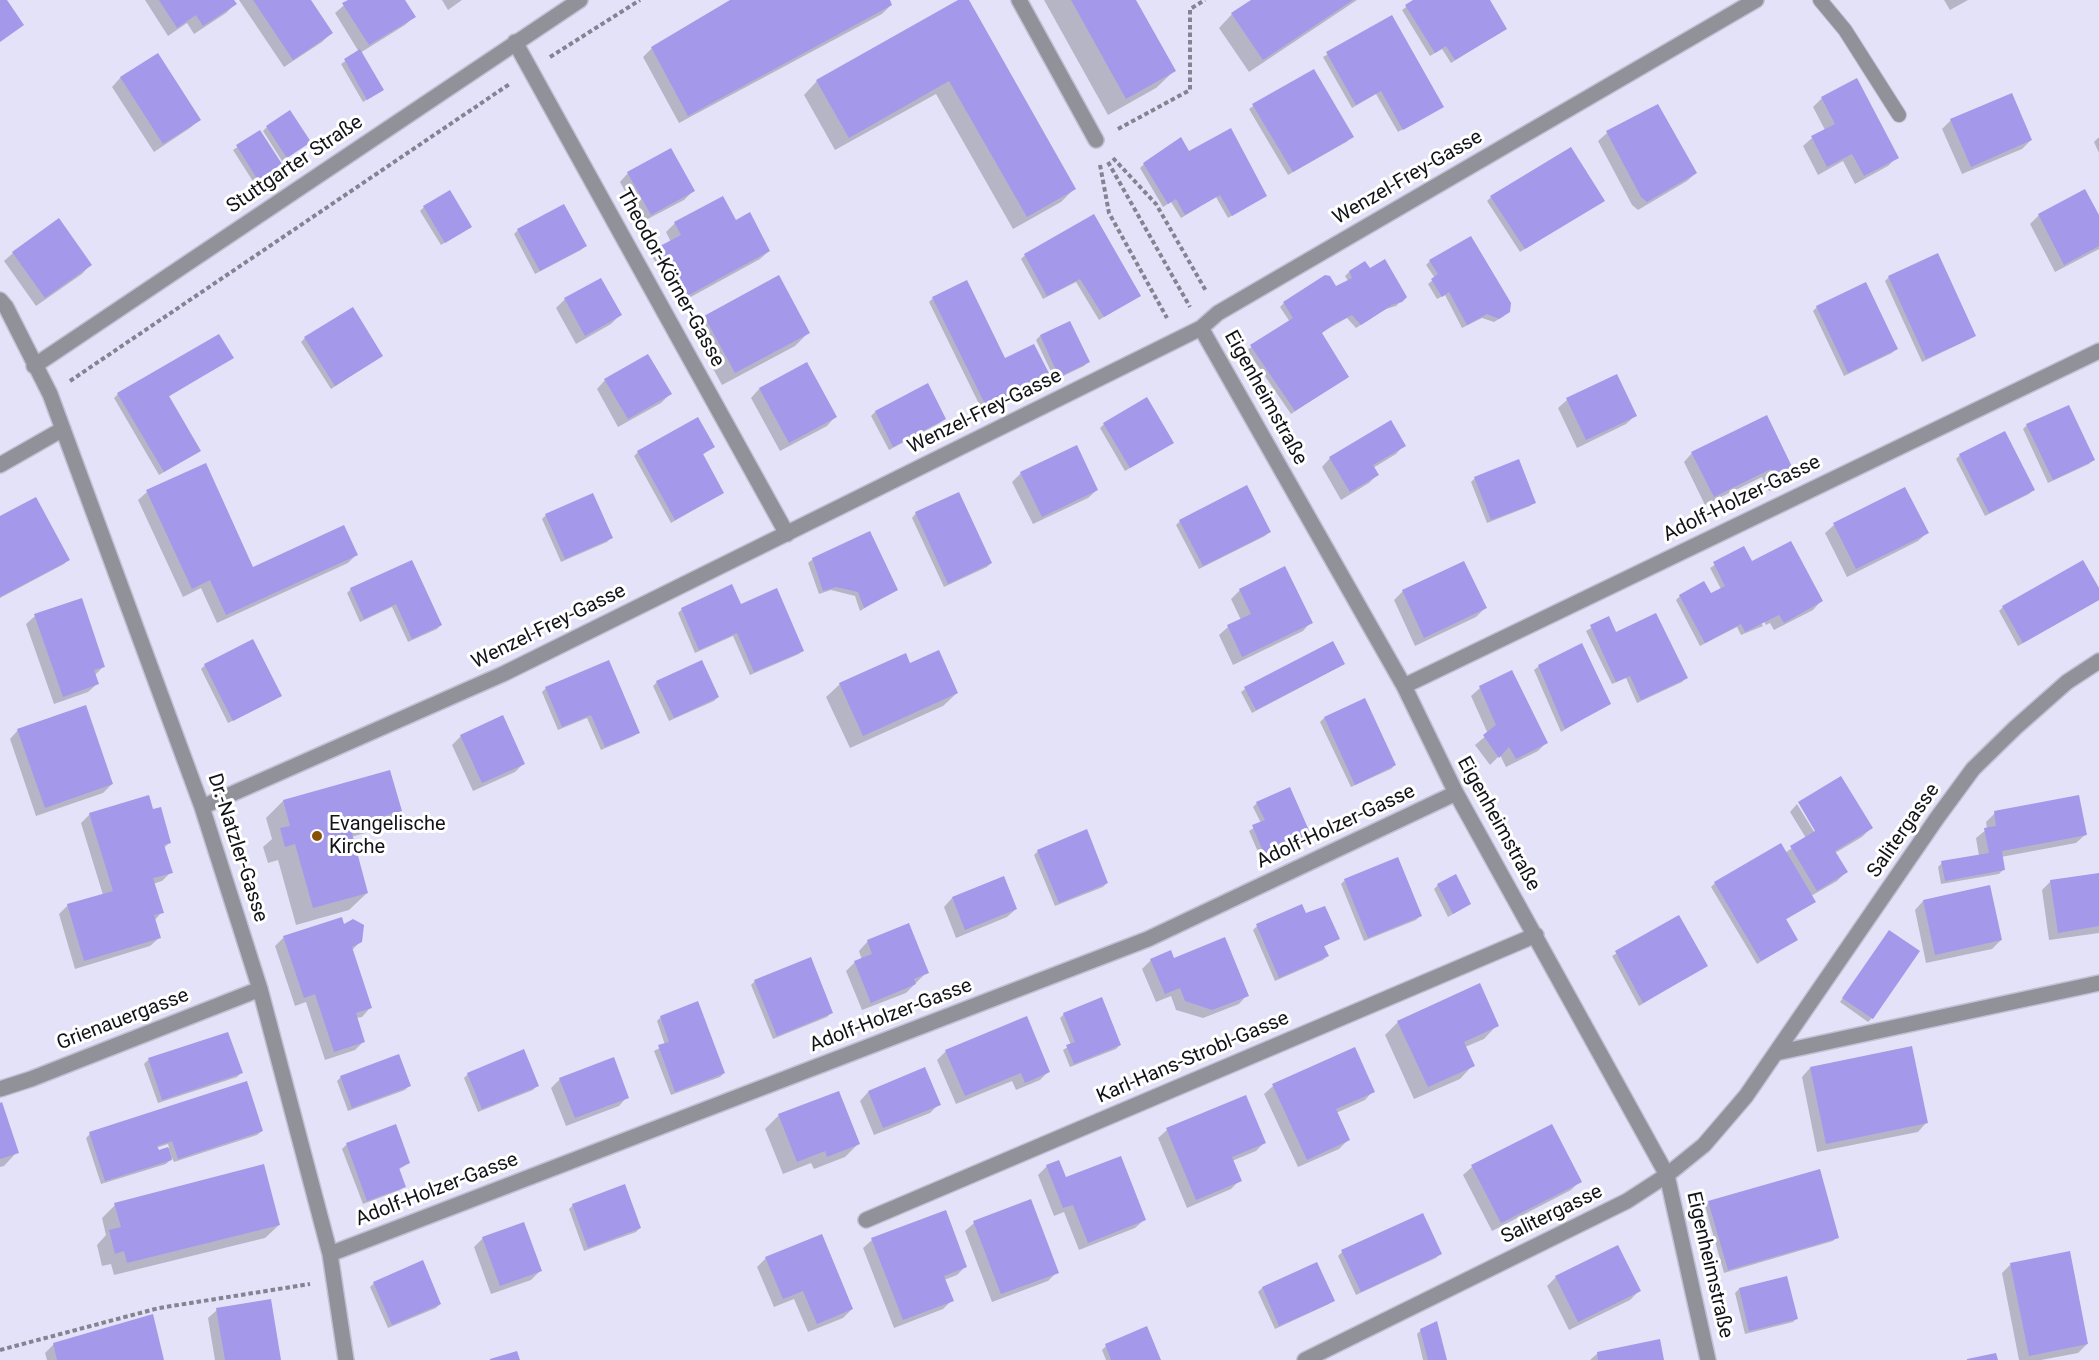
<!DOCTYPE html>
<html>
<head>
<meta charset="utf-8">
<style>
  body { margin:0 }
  canvas { display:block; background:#e4e2f8 }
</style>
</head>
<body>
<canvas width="2099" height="1360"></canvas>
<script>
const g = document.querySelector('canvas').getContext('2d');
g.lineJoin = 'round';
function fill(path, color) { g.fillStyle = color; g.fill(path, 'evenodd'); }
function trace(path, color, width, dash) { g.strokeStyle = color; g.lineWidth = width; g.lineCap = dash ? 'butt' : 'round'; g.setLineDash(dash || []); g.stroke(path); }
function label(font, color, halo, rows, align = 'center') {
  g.font = font + ' Roboto,sans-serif'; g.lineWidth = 6; g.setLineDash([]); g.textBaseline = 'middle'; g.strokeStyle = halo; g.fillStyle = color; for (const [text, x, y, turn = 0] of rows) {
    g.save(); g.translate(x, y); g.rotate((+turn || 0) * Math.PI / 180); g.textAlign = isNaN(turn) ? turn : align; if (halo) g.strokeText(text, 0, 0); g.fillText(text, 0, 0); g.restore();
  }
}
fill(new Path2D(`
  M145,0H232L235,4L226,13L194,34L187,23L168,36Z
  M239,0H309L331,33L322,42L284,67Z
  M350,0H403L414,17L405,25L360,53L382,90L363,102L341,64L359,52L335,13Z
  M442,0H462L448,10Z
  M732,0H888L891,5L882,14L679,123L643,57L652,48Z
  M961,0H968L1074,189L1061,202L1013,229L936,94L835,150L804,95L817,81Z
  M1044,0H1134L1174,71L1156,88L1108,115Z
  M1254,0H1357L1249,72L1219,28L1232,14Z
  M1416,0H1488L1506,29L1451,63L1442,49L1430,56L1402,10Z
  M1944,0H1968L1950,10Z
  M1391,17L1440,108L1398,132L1376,94L1352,108L1323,57Z
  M157,55L199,120L190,128L154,152L112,87L120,78Z
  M1856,80L1897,157L1888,166L1855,184L1843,161L1818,175L1803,146L1812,138L1825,130L1813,107L1822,98Z
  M1253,106L1348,141L1288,175L1249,109Z
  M1951,120L2031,140L2022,149L1962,174L1942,129Z
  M267,127L309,142L282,161L263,131Z
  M260,132L281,164L254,183L233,150Z
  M1607,133L1696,173L1687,181L1638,210L1632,205L1598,141Z
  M2098,138H2099V153L2094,142Z
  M1188,153L1265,196L1228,218L1216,197L1181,218L1171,202L1163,207L1140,168L1144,164Z
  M628,173L693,191L684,200L642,222L620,182Z
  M2085,191L2099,218V249L2055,272L2030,224L2039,215Z
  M1491,197L1603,201L1520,252L1487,201Z
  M424,207L470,227L441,245L420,211Z
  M736,222L769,251L760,259L678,304L652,256L661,247L671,242L666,232L675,223Z
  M518,230L585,246L581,250L535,274L514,234Z
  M13,253L90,265L82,274L36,306L4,261Z
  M1025,255L1139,296L1099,320L1076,282L1043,299L1021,259Z
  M1430,261L1504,316L1494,322L1482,318L1462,328L1445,295L1437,299L1428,284L1435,278L1426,265Z
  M1365,263L1370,270L1405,297L1396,306L1386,309L1356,328L1347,318L1321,333L1347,377L1291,414L1247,350L1290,322L1280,307L1284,303L1325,277L1336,288L1348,281L1345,276L1349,272Z
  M1889,277L1974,335L1970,339L1922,362L1885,281Z
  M600,280L620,315L611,324L576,344L556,308L565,299Z
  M933,298L1004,360L1049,376L1045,380L982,410L929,302Z
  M1817,307L1896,349L1892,353L1844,376L1813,311Z
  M705,317L808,333L795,346L722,385L692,330Z
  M1070,323L1088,362L1084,366L1055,380L1036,340L1040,336Z
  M305,338L377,359L331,389L301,342Z
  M232,358L168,397L199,451L159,475L114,398L118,394Z
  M806,364L835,417L827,426L780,451L751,398L759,389Z
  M605,380L670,394L661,403L618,427L597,389Z
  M927,385L944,419L940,423L889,450L871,416L875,412Z
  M1567,400L1635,416L1626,424L1577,448L1558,408Z
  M1766,417L1794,474L1786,483L1769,491L1762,477L1705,505L1684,462L1692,453Z
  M1104,424L1168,446L1125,471L1100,428Z
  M2027,425L2093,460L2089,464L2048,483L2023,429Z
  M1404,445L1396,454L1373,468L1377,475L1369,483L1341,500L1322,467L1330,458Z
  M713,447L702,455L718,496L671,523L634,456L638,452Z
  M1960,455L2033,490L2029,494L1985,516L1956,459Z
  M1021,473L1097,490L1088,498L1033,524L1012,482Z
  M1475,478L1534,502L1530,506L1487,523L1471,482Z
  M1905,489L1927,533L1918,541L1847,577L1825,533L1834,525Z
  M147,492L252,569L356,555L348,563L217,623L201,588L183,597L138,500Z
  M958,494L991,563L987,567L944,587L912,518L915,514Z
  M546,515L611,538L607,542L561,562L542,519Z
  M0,518L68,560L64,564L0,598Z
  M1180,521L1269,532L1265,536L1199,569L1176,525Z
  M1729,556L1821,601L1813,610L1774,630L1770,623L1766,625Z
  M1726,557L1763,626L1741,635L1737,627L1700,646L1676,600L1680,596L1710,595L1721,589L1710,568Z
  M813,559L896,589L860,611L855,596L831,590L819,594L808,563Z
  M412,562L441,625L437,629L408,642L392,607L360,622L347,593L351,589Z
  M1463,563L1485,608L1476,617L1415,646L1394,600L1403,591Z
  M1240,590L1311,622L1303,631L1233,665L1219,635L1228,627L1241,620L1231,599Z
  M2099,591V600L2018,646L1999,611L2003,607Z
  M740,606L803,650L799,654L750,675L733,636L695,653L678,613L682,609Z
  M35,616L104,666L94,676L97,684L88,692L54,704L26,624Z
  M1608,618L1615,634L1686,678L1682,682L1637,703L1626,678L1612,684L1586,631Z
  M1581,645L1609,703L1561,732L1534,670L1539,666Z
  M1343,663L1339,667L1252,713L1241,692L1245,689Z
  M205,665L280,695L276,699L228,723L201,669Z
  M909,665L957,693L943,706L850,748L826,697L840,684Z
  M657,682L718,697L714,701L669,721L653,686Z
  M546,688L638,732L634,736L601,750L587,718L558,730L542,692Z
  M1480,688L1547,742L1538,751L1506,767L1500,755L1490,765L1475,745L1488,734L1471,696Z
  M1364,700L1395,765L1391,769L1351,787L1320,722L1324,718Z
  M18,730L112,784L103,793L36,816L10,739Z
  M461,736L524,763L515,772L473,791L452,745Z
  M1841,778L1871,828L1862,837L1835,853L1846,872L1837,881L1811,896L1814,902L1810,905L1785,920L1796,940L1757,964L1711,887L1715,883L1785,853L1806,838L1790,812L1797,804L1818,838L1820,836L1800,803H1798Z
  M283,801L400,810L383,828L351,837L367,893L349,910L296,925L278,860L268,863L263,847L272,839L266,818Z
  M1257,803L1310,835L1306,839L1261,859L1249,831L1261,823L1253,807Z
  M152,810L170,842L164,848L171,872L162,881L153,884L162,912L154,921L159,938L150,946L75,969L59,914L68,905L103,895L81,823L90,814Z
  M1995,813L2085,835L2076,843L2001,857L2003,870L1999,874L1941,884L1938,867L1942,863L1979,856L1976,838L1987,829L1986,822Z
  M1038,851L1107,883L1103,887L1055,906L1034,855Z
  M2099,874V933L2049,940L2042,890L2051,881Z
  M1345,880L1420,916L1416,920L1364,941L1341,884Z
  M1438,885L1470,904L1448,917L1434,889Z
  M952,898L1016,909L1007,917L956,938L944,907Z
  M1923,901L2001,940L1992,949L1926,963L1915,910Z
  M1301,906L1305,915L1338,939L1323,947L1327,956L1323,960L1275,981L1253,930L1257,926Z
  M1679,917L1706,966L1639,1006L1612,956Z
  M909,925L927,972L906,993L862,1010L846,971L855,962L862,960L859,951L867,942Z
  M342,926L361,941L352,950L370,1008L362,1017L356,1018L364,1041L355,1050L325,1060L306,1002L295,1006L275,946L284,937Z
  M1886,936L1872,1018L1868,1022L1840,1002Z
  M1151,960L1247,995L1239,1004L1203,1018L1176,1010L1171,996L1156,1002L1142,969Z
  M755,981L831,1013L827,1017L773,1039L751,985Z
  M1064,1014L1120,1045L1116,1049L1070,1067L1063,1050L1071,1045L1060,1018Z
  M661,1017L724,1073L720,1077L671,1095L654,1051L665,1045L657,1021Z
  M1398,1022L1497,1025L1484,1039L1465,1047L1473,1065L1460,1079L1414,1099L1385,1035Z
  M227,1034L241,1073L237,1077L158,1103L144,1064L148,1060Z
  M946,1051L1049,1071L1040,1080L1016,1090L1012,1081L956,1104L937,1060Z
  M1810,1068L1926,1123L1918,1132L1817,1152L1802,1077Z
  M468,1074L537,1086L533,1090L478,1112L464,1078Z
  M341,1077L409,1086L405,1090L348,1111L337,1081Z
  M560,1079L627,1097L619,1106L566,1126L551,1088Z
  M1273,1086L1373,1091L1365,1100L1336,1113L1348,1140L1339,1149L1298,1167L1264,1094Z
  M868,1092L939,1104L930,1113L874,1135L860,1101Z
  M0,1104L17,1152L4,1166L0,1167Z
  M779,1115L858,1144L845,1157L814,1169L811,1163L783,1174L765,1129Z
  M395,1126L409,1163L398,1170L404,1186L400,1190L363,1204L342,1149L346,1145Z
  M1167,1130L1264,1143L1256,1151L1232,1161L1240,1180L1231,1189L1187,1208L1158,1138Z
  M262,1131L257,1135L174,1162L172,1158L166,1164L101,1184L86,1138L90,1134ZM168,1144L169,1148L158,1152L156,1148Z
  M1047,1166L1065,1179L1144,1220L1135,1228L1079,1250L1064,1212L1054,1216L1038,1175Z
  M1472,1167L1580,1181L1571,1190L1492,1231L1463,1175Z
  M1709,1202L1837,1237L1833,1241L1724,1273L1705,1206Z
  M115,1205L279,1225L265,1238L114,1275L111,1264L102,1266L97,1245L106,1235L102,1218Z
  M573,1205L640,1228L636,1232L584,1251L569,1209Z
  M974,1223L1057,1272L1048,1281L992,1302L965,1231Z
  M483,1238L540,1271L531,1280L491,1294L474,1247Z
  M872,1240L965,1267L957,1275L944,1280L952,1300L943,1309L894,1328L863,1248Z
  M1342,1252L1440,1254L1436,1258L1356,1295L1338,1256Z
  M766,1258L852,1309L843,1318L808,1332L794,1299L774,1307L757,1267Z
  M1316,1264L1333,1300L1329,1304L1275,1329L1258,1292L1262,1288Z
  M2011,1264L2087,1344L2078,1353L2041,1360H2019L2002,1273Z
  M1556,1277L1639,1291L1630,1300L1569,1330L1547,1286Z
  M1786,1278L1797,1318L1793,1322L1745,1334L1735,1293L1739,1289Z
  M374,1283L440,1304L436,1308L388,1328L370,1287Z
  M217,1310L279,1360H215L208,1318Z
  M1421,1330L1444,1360H1423L1417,1334Z
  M54,1344L163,1360H47L45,1353Z
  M1106,1346L1159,1360H1106L1102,1350Z
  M1598,1353L1662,1360H1590Z`), '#0003');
fill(new Path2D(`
  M0,0H7L24,25L0,42Z
  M159,0H234L237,4L203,26L196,15L177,28Z
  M253,0H311L333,33L293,60Z
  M348,0H405L416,17L369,45L342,3Z
  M730,0H890L892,5L688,116L651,47Z
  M958,0H969L1076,189L1027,217L949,81L849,138L816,80Z
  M1071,0H1136L1176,71L1126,99Z
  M1251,0H1353L1263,60L1231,13Z
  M1413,0H1490L1507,29L1455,60L1446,46L1435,53L1405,5Z
  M1392,15L1444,107L1403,130L1381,91L1356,105L1326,52Z
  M360,49L384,90L367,100L344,59Z
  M158,53L201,120L163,144L120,77Z
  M1314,69L1354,137L1293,172L1252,104Z
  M1857,78L1899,158L1864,176L1852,154L1827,167L1811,136L1835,124L1821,97Z
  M2012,93L2032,140L1971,167L1950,119Z
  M1658,104L1697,173L1647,202L1641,197L1606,131Z
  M290,110L311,142L287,158L266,126Z
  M1231,128L1267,196L1232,216L1220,195L1185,215L1176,199L1168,204L1143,163L1181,137L1189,151Z
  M260,130L282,164L258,180L236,145Z
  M1571,147L1605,201L1525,249L1490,196Z
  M671,148L695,191L651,215L627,172Z
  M2085,189L2099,215V246L2064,265L2038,214Z
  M450,190L472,227L445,243L423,206Z
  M723,196L736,220L750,212L770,251L687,296L660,246L681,235L674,222Z
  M564,204L587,246L540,271L517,229Z
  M1094,214L1141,296L1104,317L1080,279L1047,296L1024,254Z
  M59,218L92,265L45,298L12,252Z
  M1471,236L1511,303L1510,312L1499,319L1487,314L1467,325L1449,292L1442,297L1431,279L1438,274L1429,260Z
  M1938,253L1976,336L1926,359L1888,276Z
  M1385,259L1407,297L1402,302L1392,305L1361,325L1352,315L1334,324L1322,333L1349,377L1295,411L1250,345L1293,318L1283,302L1325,275L1330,276L1336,286L1352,278L1349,271L1365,261L1370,268Z
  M779,275L810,333L735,373L704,316Z
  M601,278L622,315L585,336L564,298Z
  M967,280L1005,358L1034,344L1051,377L987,408L932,297Z
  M1866,282L1898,349L1848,373L1816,306Z
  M353,307L383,356L335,386L304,337Z
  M1070,321L1090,362L1059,377L1040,335Z
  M219,334L234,358L169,396L201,451L164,472L117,393Z
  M648,354L672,394L628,419L604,379Z
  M807,362L837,417L789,443L759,388Z
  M1617,374L1637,416L1586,440L1566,398Z
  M928,383L946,419L893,447L875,411Z
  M1147,397L1174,443L1130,468L1103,423Z
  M2069,405L2095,460L2053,480L2026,424Z
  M1767,415L1796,475L1778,484L1771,469L1714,497L1691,452Z
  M698,417L715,447L703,454L724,493L675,520L637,451Z
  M1391,420L1406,446L1373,465L1379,475L1350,492L1329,457Z
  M2005,431L2035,490L1989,513L1959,454Z
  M1077,445L1098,490L1042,517L1020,472Z
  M1519,459L1536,503L1491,520L1474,477Z
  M206,463L253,567L344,525L358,555L226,615L210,580L192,589L146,490Z
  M1247,485L1271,532L1203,566L1179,520Z
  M1905,487L1929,533L1856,569L1833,523Z
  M959,492L992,563L948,584L915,512Z
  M593,493L613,538L565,559L545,514Z
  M36,497L70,560L0,597V516Z
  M870,531L898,590L864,608L858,592L836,587L823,591L812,558Z
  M1791,541L1823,601L1784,623L1779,615L1745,632L1741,624L1705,643L1679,595L1704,581L1711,593L1725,586L1713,562L1744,546L1752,561Z
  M412,560L442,625L412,639L396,604L364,619L350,588Z
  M2083,560L2099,588V600L2023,643L2002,606Z
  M1464,561L1487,608L1424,638L1402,590Z
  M1285,566L1313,623L1242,657L1227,625L1251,614L1239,589Z
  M732,584L741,604L777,588L804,651L754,672L737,633L699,650L681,608Z
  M82,598L105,667L94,670L99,684L63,697L34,614Z
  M1656,613L1688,678L1641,700L1630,676L1616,682L1590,625L1609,616L1616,632Z
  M253,639L282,696L233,721L204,664Z
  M1333,641L1345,664L1256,710L1244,687Z
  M1582,643L1611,704L1565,729L1538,665Z
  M939,650L958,693L863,736L839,683L906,653L910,663Z
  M609,660L640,733L605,747L591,715L562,727L545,687Z
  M702,660L719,697L674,718L656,681Z
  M1512,670L1548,743L1516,759L1509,747L1499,758L1483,735L1496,725L1479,686Z
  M1365,698L1396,765L1355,785L1324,717Z
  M86,705L113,784L45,808L17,729Z
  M503,715L525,764L482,783L460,735Z
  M390,770L402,811L350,826L368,893L313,908L295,844L285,847L280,828L290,826L283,800Z
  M1841,776L1873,828L1835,851L1848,872L1817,891L1790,846L1815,831L1798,802Z
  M1290,787L1311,835L1265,856L1252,825L1265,820L1256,802Z
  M149,795L153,809L161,807L171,843L164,845L173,873L153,878L164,913L154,915L161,938L84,961L67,904L113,891L89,813Z
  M2079,795L2087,835L2002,851L2005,870L1945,881L1941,861L1989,853L1984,828L1996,826L1994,811Z
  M1087,829L1108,883L1059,903L1037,850Z
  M1781,843L1816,902L1786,919L1798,940L1761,961L1714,882Z
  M1398,857L1422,916L1368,938L1344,879Z
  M2099,873V926L2058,933L2050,880Z
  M1456,874L1471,904L1453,914L1437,884Z
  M1004,876L1017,909L965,930L952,897Z
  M1990,885L2002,940L1935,955L1923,900Z
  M1302,904L1306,913L1325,906L1340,939L1324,946L1329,956L1279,978L1256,924Z
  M1679,915L1708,966L1643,1003L1615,951Z
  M342,917L344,924L353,919L364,925L362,942L352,947L372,1008L356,1013L365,1042L334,1052L315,994L304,998L283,936Z
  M909,923L929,973L914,979L916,984L871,1003L854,961L872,954L867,940Z
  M1889,930L1920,951L1873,1019L1842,998Z
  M1225,937L1249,996L1212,1010L1185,1001L1180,988L1165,994L1150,959L1171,950L1174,958Z
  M811,957L833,1013L777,1036L754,980Z
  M1480,983L1499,1026L1464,1042L1475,1066L1428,1087L1397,1021Z
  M1102,997L1121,1045L1074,1064L1066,1045L1075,1042L1063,1013Z
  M698,1001L725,1073L675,1092L658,1045L669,1042L660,1016Z
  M1027,1016L1050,1072L1025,1083L1021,1073L965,1096L945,1050Z
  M228,1032L243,1073L162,1100L148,1058Z
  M1912,1046L1928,1123L1826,1144L1810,1067Z
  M1355,1047L1375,1092L1336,1109L1350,1140L1307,1160L1272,1084Z
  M524,1049L539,1086L482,1109L467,1073Z
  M399,1054L411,1086L352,1108L340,1076Z
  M614,1057L629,1098L575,1118L559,1078Z
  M925,1067L941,1105L883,1128L868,1091Z
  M247,1081L263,1131L178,1159L172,1141L157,1146L159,1150L168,1147L172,1160L105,1181L89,1132Z
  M839,1091L860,1144L827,1157L825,1151L797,1162L778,1114Z
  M1246,1095L1266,1143L1232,1157L1242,1181L1196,1200L1166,1128Z
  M2,1102L19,1153L0,1159V1103Z
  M396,1124L410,1163L399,1168L406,1187L367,1201L346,1143Z
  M1552,1124L1582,1182L1501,1223L1471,1165Z
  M1121,1156L1146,1220L1088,1243L1073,1205L1063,1208L1046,1165L1059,1160L1066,1177Z
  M264,1164L280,1225L127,1263L124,1251L115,1254L109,1230L121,1227L114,1203Z
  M1820,1169L1839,1238L1728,1270L1708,1201Z
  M625,1184L641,1228L588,1248L572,1204Z
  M1031,1199L1059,1273L1001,1294L973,1221Z
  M946,1210L967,1267L944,1276L954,1301L903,1320L871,1238Z
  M1423,1213L1442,1254L1361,1292L1341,1250Z
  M524,1222L542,1271L500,1286L482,1237Z
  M822,1234L853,1309L817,1324L803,1291L783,1299L765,1257Z
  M1618,1245L1641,1291L1578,1322L1555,1276Z
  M2070,1251L2088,1344L2029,1356L2010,1263Z
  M423,1260L441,1304L392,1325L373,1282Z
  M1317,1262L1335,1301L1279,1326L1262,1287Z
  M1787,1276L1798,1319L1749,1331L1739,1288Z
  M271,1299L281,1360H225L216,1308Z
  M153,1314L164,1360H57L53,1343Z
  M1437,1321L1447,1360H1428L1420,1329Z
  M1147,1326L1161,1360H1111L1105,1344Z
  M1660,1339L1664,1360H1598L1597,1352Z
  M517,1351L520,1360H490V1359Z
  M1996,1353L1998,1360H1967V1359Z`), '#a398ea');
const lane = new Path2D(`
  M1820,0L1845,30L1899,115`);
const street = new Path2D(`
  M1019,0L1096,140
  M515,42L787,534
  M0,300L6,307L50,394L202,807L260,989L330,1254L346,1360
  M1201,328L1404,686L1456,793L1667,1175L1708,1360
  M34,366L580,0
  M0,465L63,429
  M1404,686L2099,351
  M202,807L503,674L1201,328L1218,313L1756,0
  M1776,1053L2099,983
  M0,1089L31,1079L260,989
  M866,1220L1536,935
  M330,1254L1148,939L1456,793
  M1305,1360L1627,1201L1667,1175L1704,1145L1746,1096L1937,818L1973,769L2015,728L2067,682L2099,661`);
trace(lane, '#c2c1d4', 16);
trace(street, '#c2c1d4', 18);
trace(new Path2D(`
  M550,57L640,0
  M1118,129L1190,90V9L1205,0
  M1113,158L1156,204L1206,291
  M1108,162L1190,307
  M1100,165L1109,213L1167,318
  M70,381L511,83
  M0,1350L159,1308L310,1284`), '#848392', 4, [4.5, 3]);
trace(lane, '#91919a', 14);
trace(street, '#91919a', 15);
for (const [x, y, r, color] of [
  [317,836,6,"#895203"]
]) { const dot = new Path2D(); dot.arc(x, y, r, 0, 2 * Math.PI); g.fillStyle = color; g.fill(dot); trace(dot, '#fff', 2); }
label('20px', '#121219', '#fff', [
  ["Stuttgarter Straße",295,165,-34],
  ["Wenzel-Frey-Gasse",1408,178,-30],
  ["Theodor-Körner-Gasse",670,278,61],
  ["Eigenheimstraße",1265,398,61],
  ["Wenzel-Frey-Gasse",985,412,-26],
  ["Adolf-Holzer-Gasse",1742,499,-26],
  ["Wenzel-Frey-Gasse",549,627,-26],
  ["Eigenheimstraße",1498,824,61],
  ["Adolf-Holzer-Gasse",1336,827,-25],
  ["Salitergasse",1904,831,-55],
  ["Dr.-Natzler-Gasse",237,848,72],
  ["Adolf-Holzer-Gasse",891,1016,-21],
  ["Grienauergasse",123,1020,-21],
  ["Karl-Hans-Strobl-Gasse",1193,1058,-23],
  ["Adolf-Holzer-Gasse",437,1190,-21],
  ["Salitergasse",1552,1215,-26],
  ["Eigenheimstraße",1709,1265,77]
]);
label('20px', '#121219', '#fff', [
  ["Evangelische",329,825],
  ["Kirche",329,848]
], 'left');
</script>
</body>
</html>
